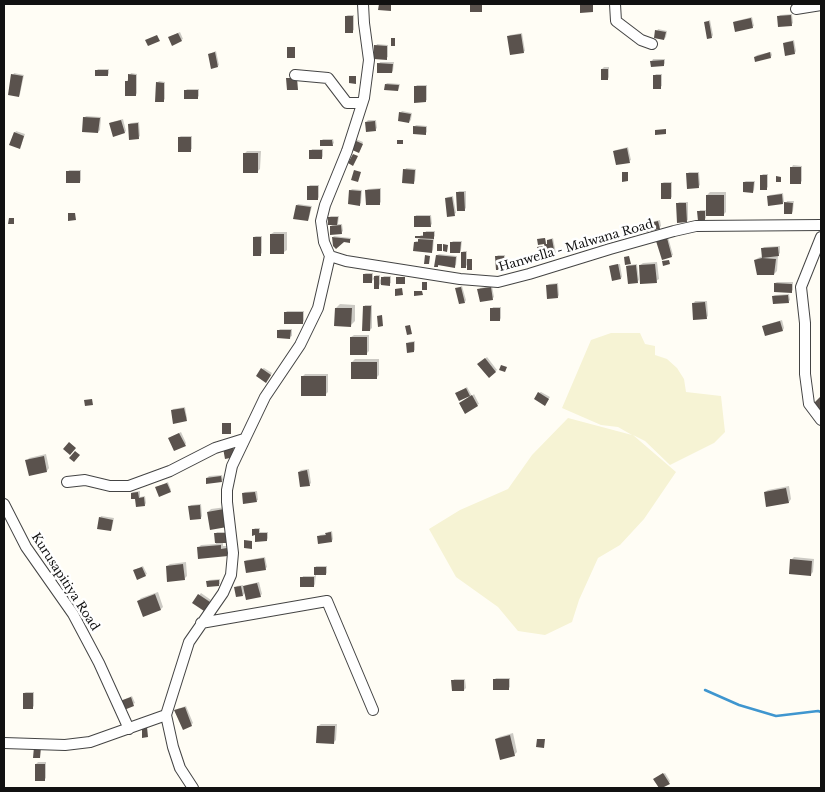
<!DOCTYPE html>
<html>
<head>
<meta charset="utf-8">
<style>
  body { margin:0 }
  #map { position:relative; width:825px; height:792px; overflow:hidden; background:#fffdf5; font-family:"Libre Baskerville",serif }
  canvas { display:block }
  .frame { position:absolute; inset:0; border:5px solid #111; pointer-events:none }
</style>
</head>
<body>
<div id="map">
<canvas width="825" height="792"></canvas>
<div class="frame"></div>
</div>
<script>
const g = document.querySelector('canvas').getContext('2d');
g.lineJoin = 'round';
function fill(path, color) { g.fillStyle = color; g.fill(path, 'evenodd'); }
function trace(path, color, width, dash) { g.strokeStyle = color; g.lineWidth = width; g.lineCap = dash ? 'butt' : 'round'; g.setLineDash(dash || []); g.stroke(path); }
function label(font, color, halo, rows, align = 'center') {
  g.font = font + ' "Libre Baskerville",serif'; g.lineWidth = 5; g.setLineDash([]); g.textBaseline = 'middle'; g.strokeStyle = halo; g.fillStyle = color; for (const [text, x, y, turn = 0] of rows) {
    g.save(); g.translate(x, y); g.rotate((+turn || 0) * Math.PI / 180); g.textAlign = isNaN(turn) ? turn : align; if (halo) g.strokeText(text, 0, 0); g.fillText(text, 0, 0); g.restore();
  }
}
fill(new Path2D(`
  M611,333H640L645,344L655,346V355L667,359L677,368L684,379L686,392L721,396L725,432L714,443L670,465L645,441L633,435L676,472L644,519L620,545L598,558L579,600L572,622L545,635L518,631L498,607L456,577L429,529L460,510L508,489L532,455L568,418L632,435L618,427L601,425L562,408L591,340Z`), '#f6f3d4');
fill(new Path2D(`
  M792,14L793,23L791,25L779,16L780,15Z
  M348,15H354V30L352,31L346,16Z
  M752,17L754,26L752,27L734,22L736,21Z
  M710,20L713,35L712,37L705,22Z
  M658,29L667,31L666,37L664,39L657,31Z
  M180,32L183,39L181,40L171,36Z
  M522,33L525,51L523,52L508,37L510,35Z
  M794,40L796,51L795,53L785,43L786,42Z
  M377,44L388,45V57L386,58L376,46Z
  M216,51L219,65L218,66L209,54Z
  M771,52L772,55L771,57H755L757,55Z
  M653,59H665V63L664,65L652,61Z
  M380,62H394L393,71L392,72L379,64Z
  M604,67H609V77L608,79L602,69Z
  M98,69H109V73L108,75L96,71Z
  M14,73L24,75L20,94L19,96L13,75Z
  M131,73L137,74V93L136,95L127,81Z
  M656,74H662V86L660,87L654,76Z
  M159,81L165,82V99L163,101L157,83Z
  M387,83L400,84L399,88L398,90L386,84Z
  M417,85H427V100L425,101L415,87Z
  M187,89H199V96L197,98L185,91Z
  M402,111L412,113L411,120L409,122L400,113Z
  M86,116L101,117L100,130L98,132L84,118Z
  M123,119L126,131L125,132L110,123L112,122Z
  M368,120H376L377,128L375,130L366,122Z
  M139,122L140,136L138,138L129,124L131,123Z
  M416,125L427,126V132L425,134L414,127Z
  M16,131L25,134L21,146L15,133Z
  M181,136H192V149L190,150L179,137Z
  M323,139H333L334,143L332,145L321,141Z
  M356,139L363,142L360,150L355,141Z
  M628,147L631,160L629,161L614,151L616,150Z
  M312,149H323V156L322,158L311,151Z
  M247,151H261L260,169L258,171L244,154Z
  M793,165L802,166V181L800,183L792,167Z
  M406,168L416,169L415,181L413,183L405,170Z
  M69,170H81V180L80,182L68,172Z
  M689,172H699L700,185L698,187L687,174Z
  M763,174H768V187L766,189L762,175Z
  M746,181H755L754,190L753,192L744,182Z
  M664,182H672V197L671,198L662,183Z
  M310,185H319V197L318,199L308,187Z
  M381,188V202L380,203L367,190L368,189Z
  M352,189L362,190L361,203L359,205L350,191Z
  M459,191H466V208L464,210L457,193Z
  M710,192H726V212L723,215H706V218L704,220L699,212L700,210H707V195Z
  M783,193L784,202L782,203L768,196L770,195Z
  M453,196L456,213L454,214L446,198L448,197Z
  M787,201H794L793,211L792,213L786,203Z
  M679,202H688V220L686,221L677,204Z
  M298,204L312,206L309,218L308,220L297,205Z
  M416,215H431L432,224L430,226L415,217Z
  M331,216H339L338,224H342L343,231L341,233L331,226L334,224L329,217Z
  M660,220L661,226L659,228L644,225L645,223Z
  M426,231H435V236L432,239H434L433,250L432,251L415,242L416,241H419L420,236L421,235H424Z
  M274,232H287V250L284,252L271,234Z
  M256,236H262V253L261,254L254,237Z
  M334,236L351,238V240L349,241L333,237Z
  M668,237L673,255L671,256L658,241Z
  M545,238L546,243L550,239L553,238L556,253L554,254L549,242L539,244V239Z
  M453,241H462L461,250L460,252L452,242Z
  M780,246V253L778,255L777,271L774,274L755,260L758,258L763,256L762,249L764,247Z
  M464,251H467V259H472V269L468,264L465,267L462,252Z
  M439,254L457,256L456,265L454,266L440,264L438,266H435L437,255Z
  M498,255H505L506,267L504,268L496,257Z
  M657,262L659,279L656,281L640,265L643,263Z
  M620,264L622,277L621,278L610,267L612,265Z
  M637,264L639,280L637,282L627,266L629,265Z
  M366,273H373V278L376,275H380V280L384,276H391V283L389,284H380L378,288L375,278L372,281L364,274Z
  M777,282H793V290L791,292L775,283Z
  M558,283L559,295L558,297L548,285L549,284Z
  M462,286L466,300L465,302L457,288Z
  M492,286L494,297L492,299L479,290L480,288Z
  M789,294L790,300L788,302L773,296L775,295Z
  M695,301H707L708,316L706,318L694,303Z
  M340,304L355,305V321L351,325L336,308Z
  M365,305H372V328L370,330L364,307Z
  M493,307H501V318L500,320L492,309Z
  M287,311H304V321L303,322L285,313Z
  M782,320L784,328L783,330L764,326L765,325Z
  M280,329H292V336L290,337L279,330Z
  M354,335H369V351L367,353L351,337Z
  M415,341V350L414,351L408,343L409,342Z
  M487,357L497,370L489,376L479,364Z
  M355,359H379V375L376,378L352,362Z
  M264,368L272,373L268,380L262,369Z
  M305,374H328V392L325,395L303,376Z
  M467,387L472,396L474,394L479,404L477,405L468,396L458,392Z
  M541,392L550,397L546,403L539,393Z
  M185,407L187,418L186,420L172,411L173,409Z
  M181,432L186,443L185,445L171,437Z
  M46,454L49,468L47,471L27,461L29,458Z
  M309,469L311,483L309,485L299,472L301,470Z
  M222,475L223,480L221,481L207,478L209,476Z
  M168,482L171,490L170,491L157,487Z
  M789,486L791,499L789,502L765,492L768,490Z
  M140,491V497L145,496L146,503L145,505L132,493L133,492Z
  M257,491L258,500L256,501L243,493L245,492Z
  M201,504L202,516L201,518L190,506L191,505Z
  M226,507L229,523L208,512L211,509Z
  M101,516L114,518L112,528L111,530L100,518Z
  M255,528H260V532H268V538L267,540L256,534L253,530Z
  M332,531L333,539L332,541L318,537L320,535L327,534L328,532Z
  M217,532H229L223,542V546H229L230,552L227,555L198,548L201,545L216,544L215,534Z
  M265,557L267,567L265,569L245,561L247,560Z
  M794,557L814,559L813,572L810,575L791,560Z
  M186,562L187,576L184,579L167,566L170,564Z
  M143,566L147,574L145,575L134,570Z
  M316,566H327V573L326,574H316L315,584L314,586L302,578L303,576H315V568Z
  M220,579V584L218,585L208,581L209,580Z
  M259,582L262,594L260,596L246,592L243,595L236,587L237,586L243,585V588L246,585Z
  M158,592L163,607L161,609L138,601L141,598Z
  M201,593L211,600L205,608L193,603Z
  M496,678H510V687L508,689L494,680Z
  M454,679H465L466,688L464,690L453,681Z
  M26,692H34V706L33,707L24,693Z
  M132,696L135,703L125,708L123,700Z
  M186,706L193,723L191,725L177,709Z
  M321,724H337L336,740L334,742L318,726Z
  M513,733L517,752L514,755L496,739L499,737Z
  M38,762H46V778L45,779L36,764Z
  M665,773L670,781L669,783L656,778Z`), '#0003');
trace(new Path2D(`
  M705,690L739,705L776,716L818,711L821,712`), '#3f96cf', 2.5);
fill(new Path2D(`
  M379,4H391V11L378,10Z
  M470,4H482V12H470Z
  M580,4H593V12L580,13Z
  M791,15L792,26L778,27L777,16Z
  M345,16H353V33H345Z
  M751,18L753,28L735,32L733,22Z
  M709,21L712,38L707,39L704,22Z
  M655,30L666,32L664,40L654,38Z
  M178,33L182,41L172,46L168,37Z
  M521,34L524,53L510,55L507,36Z
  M157,35L160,41L148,46L145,40Z
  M391,38H395V46H391Z
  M793,41L795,54L785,56L783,43Z
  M374,45L387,46V60L374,59Z
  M287,47H295V58H287Z
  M215,52L218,67L211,69L208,54Z
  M770,52L771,58L755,62L754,57Z
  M664,60V66L651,67L650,61Z
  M377,63L393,64L392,73H377Z
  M601,69H608V80H601Z
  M95,70H108V76H95Z
  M11,74L23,76L19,97L8,95Z
  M128,74L136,75V96H125V81H128Z
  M653,75H661V89H653Z
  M349,76H356V84L349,83Z
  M286,78H297L298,90H287Z
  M156,82L164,83V102H155Z
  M385,84L399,85L398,91L384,90Z
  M414,86H426V102L414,103Z
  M184,90H198V99H184Z
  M399,112L411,114L409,123L398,121Z
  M83,117L100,118L98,133L82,132Z
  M121,120L125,133L113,137L109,123Z
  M375,121L376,131L366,132L365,122Z
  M138,123L139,139L129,140L128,124Z
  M413,126L426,127V135L413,134Z
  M666,129V134L655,135V130Z
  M14,132L24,136L20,149L9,145Z
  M178,137H191V152H178Z
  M320,140H332L333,146H320Z
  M354,140L363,144L359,153L350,149Z
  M397,140H403V144H397Z
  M627,148L630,163L616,165L613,151Z
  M309,150H322V159H309Z
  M243,153H258V173H243Z
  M353,154L358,156L353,166L348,163Z
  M790,167H801V184H790Z
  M403,169L415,170L414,184L402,183Z
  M354,170L361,172L358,182L351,180Z
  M66,171H80V183H66Z
  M622,172H628V181L622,182Z
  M686,173H698L699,188L687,189Z
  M760,175H767V190H760Z
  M776,176L781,177V182H776Z
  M743,182H754L753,193L743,192Z
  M661,183H671V199H661Z
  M307,186H318V200H307Z
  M380,189V205H366L365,190Z
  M349,190L361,191L360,206L348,204Z
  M456,192H464L465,211H457Z
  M782,194L783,204L768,206L767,196Z
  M706,195H724V216H706Z
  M452,197L455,216L447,217L445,198Z
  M784,202L793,203L792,214H784Z
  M676,203H686L687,222L677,223Z
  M296,205L311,207L308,221L293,219Z
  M697,211H705V221H698Z
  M68,213H75L76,220L68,221Z
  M414,216H430L431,227H414Z
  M328,217H338L337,225H328Z
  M9,218H14V224H8Z
  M658,221L660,229L644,232L642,225Z
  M341,225L342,234L330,235V226Z
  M423,232H434V239L415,238V236H423Z
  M270,234H284V254H270Z
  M253,237H261V256H253Z
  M332,237L350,239V243L344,242L336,249L333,246Z
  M545,238L546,244H547V240L552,239L555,255L547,257L544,244L538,245L537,239Z
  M667,238L672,257L662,260L656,241Z
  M418,239L433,240L432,253L413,251L414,242H418Z
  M450,242H461L460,253H450Z
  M437,244H442V251H437Z
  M443,244L448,245L447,252L443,251Z
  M543,246L545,253L539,254L537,247Z
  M778,247L779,256L762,258L776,259L774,275H757L754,260L762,258L761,248Z
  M461,252H466V268H461Z
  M425,255L430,256L429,264H424Z
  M436,255L456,257L455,268L438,265V267H434Z
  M495,256H504L505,270H496Z
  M629,256L631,264L625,265L624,257Z
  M467,259H472V270H467Z
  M669,260L670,264L663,266L662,261Z
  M618,264L621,279L612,281L609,266Z
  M655,264L657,283L640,284L639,265Z
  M636,265L638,283L628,284L626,266Z
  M363,274H372V283H363Z
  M374,276H379V289H374Z
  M381,277H390V286L381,285Z
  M396,277H405V284H396Z
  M422,282H427V290H422Z
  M774,283L792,284V293L774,292Z
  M557,284L558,298L547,299L546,285Z
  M461,287L465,303L459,304L455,288Z
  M491,287L493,300L480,302L477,289Z
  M402,288L403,295L395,296V289Z
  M414,291H422L423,295L414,296Z
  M788,295L789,303L773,304L772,296Z
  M705,302L707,319L693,320L692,303Z
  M363,306H371L370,331H362Z
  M335,308H352L351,327L334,326Z
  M490,308H500V321H490Z
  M284,312H303V324H284Z
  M382,315L383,326L378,327L377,316Z
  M780,321L783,331L765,336L762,326Z
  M410,325L412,334L407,335L405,326Z
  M277,330H291L290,339L277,338Z
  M350,337H367V355H350Z
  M414,342V352L407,353L406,343Z
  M485,358L496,372L489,378L477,364Z
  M351,362H377V379H351Z
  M501,365L507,367L505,372L499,370Z
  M261,368L271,375L266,383L256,376Z
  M301,376H326V396H301Z
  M466,388L470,396L459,401L455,393Z
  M538,392L549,399L545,406L534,399Z
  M472,395L478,406L465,414L459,403Z
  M821,396V413L813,404Z
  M92,399L93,405L85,406L84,400Z
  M184,408L187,421L173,424L171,410Z
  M222,423H231V434H222Z
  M179,433L186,446L174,451L168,438Z
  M69,442L76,448L70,455L63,449Z
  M233,446L235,457L225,459L223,448Z
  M75,451L80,455L74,462L69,458Z
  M44,456L47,472L29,476L25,460Z
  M307,470L310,486L300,487L298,472Z
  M221,476L222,482L206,484V478Z
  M167,483L171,492L159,497L155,487Z
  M786,488L789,503L766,507L764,492Z
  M138,492L139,498L144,497L145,506L136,507L135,499H131V493Z
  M255,492L257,502L243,504L242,493Z
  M200,505L201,519L190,520L188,506Z
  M224,509L227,527L210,530L207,512Z
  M99,517L113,520L111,531L97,529Z
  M252,529H259V533H267V541L255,542V535L252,536Z
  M331,532L332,542L318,544L317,536L326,535L325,533Z
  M214,533H228L229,543H215Z
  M244,540L252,541V549L244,548Z
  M221,545V549L227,548L228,556L198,559L197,547Z
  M264,558L266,570L246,573L244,561Z
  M790,559L812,561L811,576L789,574Z
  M183,564L185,580L167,582L166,566Z
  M142,567L146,576L137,580L133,570Z
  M314,567H326V575H314Z
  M300,577H314V587H300Z
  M219,580V586L207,587L206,581Z
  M257,583L261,597L246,600L243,586Z
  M241,586L243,596L236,597L234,587Z
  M155,594L161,610L143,617L137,601Z
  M198,594L210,602L204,611L192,603Z
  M493,679H509V690H493Z
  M451,680H464V691H452Z
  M23,693H33V709H23Z
  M131,697L134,706L124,710L120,701Z
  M185,707L192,726L183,730L174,710Z
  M317,726H335L334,744L316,743Z
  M147,727L148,737L142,738V728Z
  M510,735L515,756L500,760L495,739Z
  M537,739H545L544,748L536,747Z
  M34,747H41L40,758H33Z
  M35,764H45V781H35Z
  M663,773L670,784L662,788H659L653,779Z`), '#5a524d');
const minor = new Path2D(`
  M363,4L364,23L369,60L364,98L347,151L325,205L321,221L324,242L330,256L346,261L460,279L498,282L529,274L610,249L674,231L696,226L821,225
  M615,4L616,21L641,40L652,44
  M796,9L821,5
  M295,75L328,78L347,103H362
  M821,237L801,287L805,323V374L809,404L821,420
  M67,482L85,480L110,486H129L170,471L215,448L244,439
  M4,504L26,547L73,614L99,663L129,729
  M201,623L327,601L373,710
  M4,743L65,745L90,742L166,715
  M193,788L180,768L173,747L166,715L189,642L223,593L231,575L233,553L227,502V490L232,466L265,397L300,345L318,308L330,256`);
trace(minor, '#444', 12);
trace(minor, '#fff', 10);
label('12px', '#111', '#fff', [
  ["Hanwella - Malwana Road",576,246,-16],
  ["Kurusapitiya Road",65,582,57]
]);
</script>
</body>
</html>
